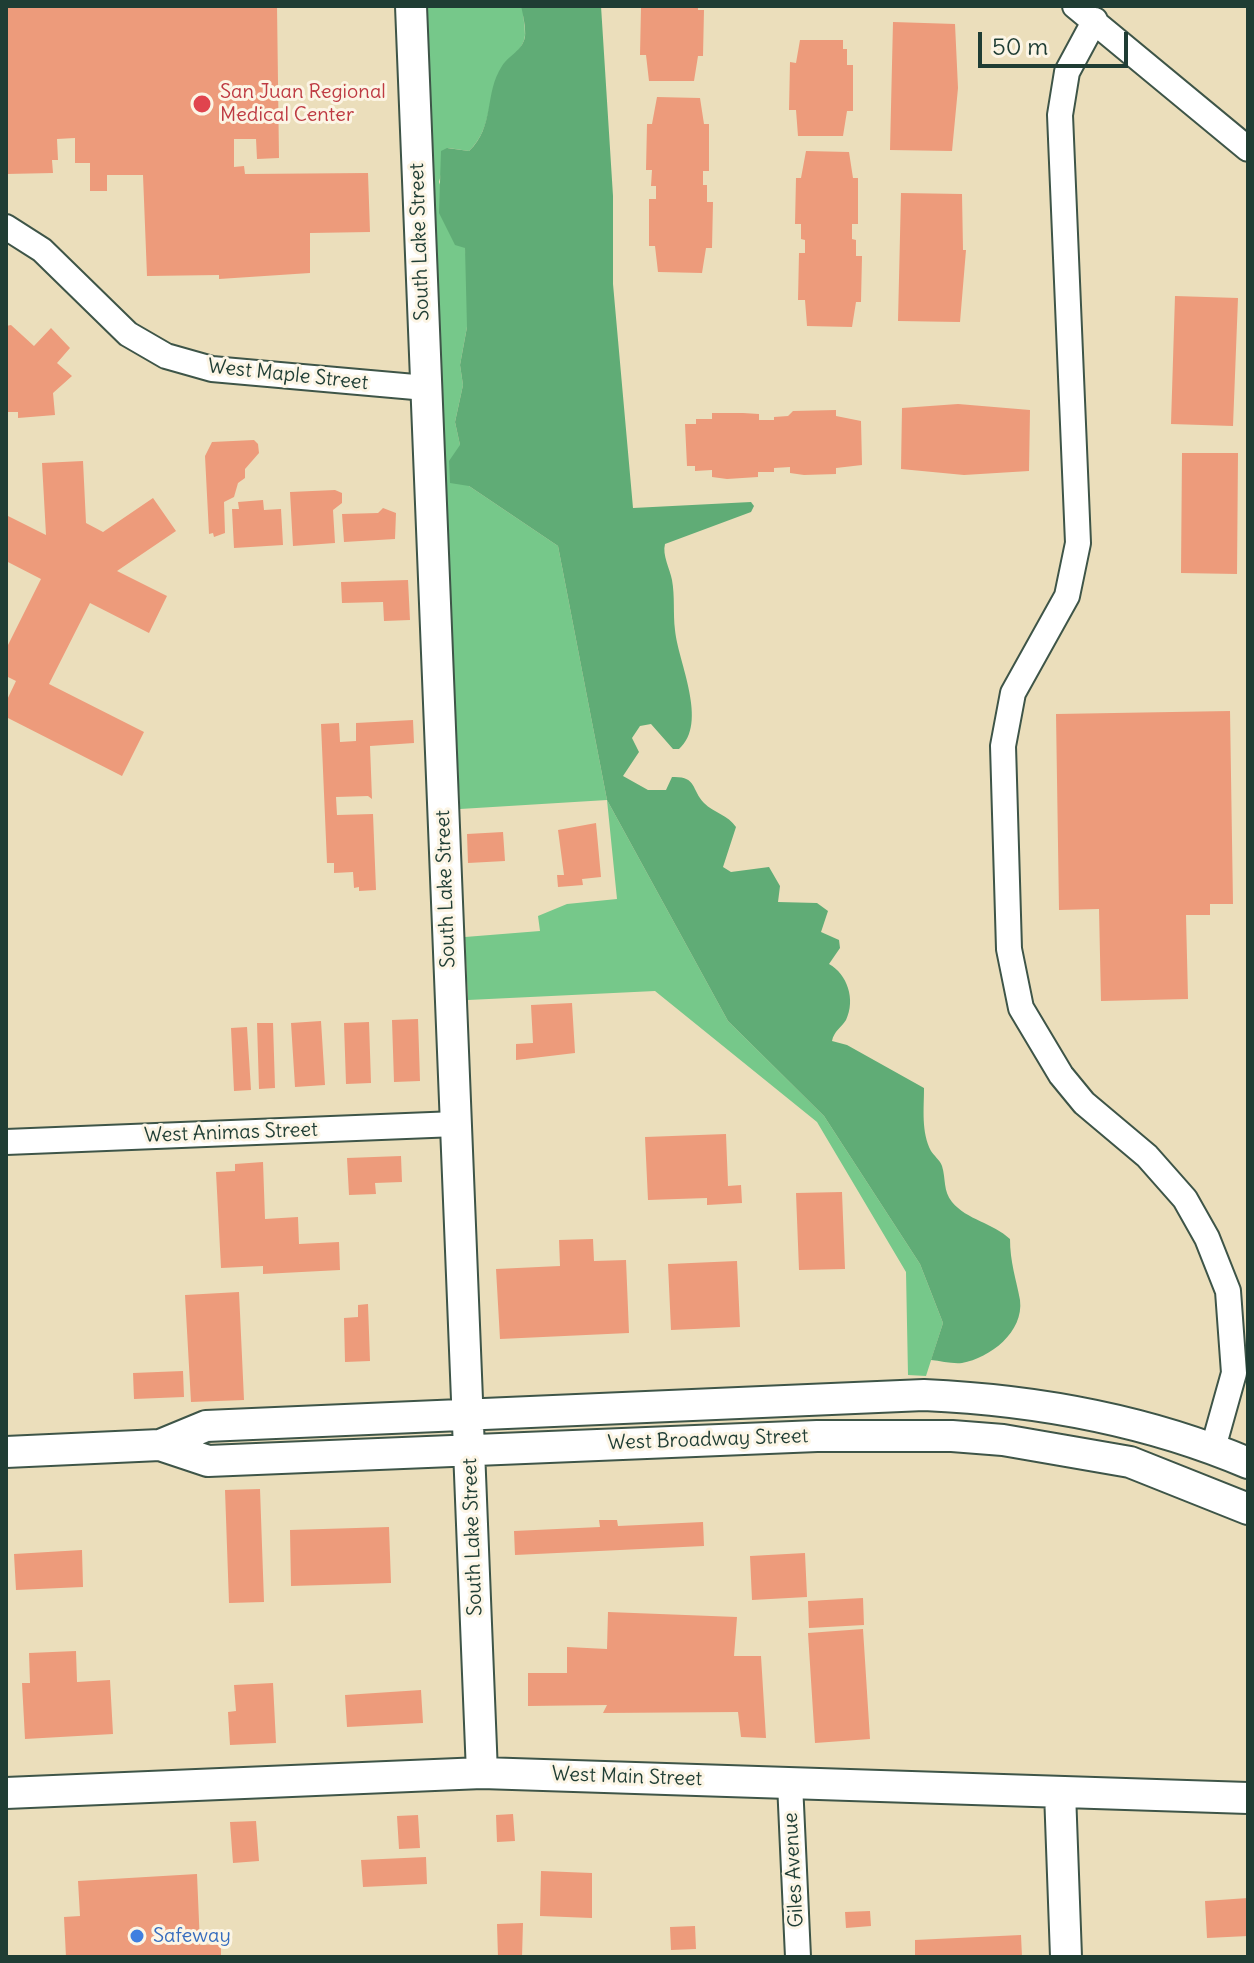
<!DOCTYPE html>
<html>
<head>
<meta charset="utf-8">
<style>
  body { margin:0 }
  #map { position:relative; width:1254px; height:1963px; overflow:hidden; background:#ebdebb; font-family:Delius,sans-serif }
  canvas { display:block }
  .frame { position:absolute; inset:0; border:8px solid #1f3d34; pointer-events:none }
  .scale { position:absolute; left:978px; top:32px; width:150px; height:36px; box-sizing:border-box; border:4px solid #1f3d34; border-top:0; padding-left:10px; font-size:24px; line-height:28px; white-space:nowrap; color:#1f3d34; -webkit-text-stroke:6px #fcf5e5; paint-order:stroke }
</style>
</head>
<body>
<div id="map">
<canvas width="1254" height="1963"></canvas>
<div class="frame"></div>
<div class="scale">50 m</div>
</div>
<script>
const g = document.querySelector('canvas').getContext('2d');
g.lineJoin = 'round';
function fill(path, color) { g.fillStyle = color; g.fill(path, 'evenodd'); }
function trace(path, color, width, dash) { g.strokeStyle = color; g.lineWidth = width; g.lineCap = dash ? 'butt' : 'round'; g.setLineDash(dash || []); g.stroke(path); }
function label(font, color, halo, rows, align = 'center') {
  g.font = font + ' Delius,sans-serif'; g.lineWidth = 6; g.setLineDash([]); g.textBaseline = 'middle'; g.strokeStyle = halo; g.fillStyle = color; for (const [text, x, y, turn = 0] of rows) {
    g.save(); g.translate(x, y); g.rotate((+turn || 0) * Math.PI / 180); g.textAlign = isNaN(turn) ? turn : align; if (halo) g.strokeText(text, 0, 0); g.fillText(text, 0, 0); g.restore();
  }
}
fill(new Path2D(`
  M424,6H521L523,9C523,17 525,27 525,35C524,52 503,61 498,76C487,103 491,130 469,151L448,148L439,182L465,248L467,261V327L460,365L463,385L455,422L469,486L558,546L607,800L728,1021L824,1116L920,1264L943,1323L926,1376L908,1375L906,1272L817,1122L655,991L468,1000L465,937L540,931L538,916L567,904L617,899L607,800L460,809Z`), '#76c88a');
fill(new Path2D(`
  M521,6H601L613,196V284L633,508L751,502L754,506L751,512L665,544C662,555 670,569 672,580C675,597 673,613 675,630C678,662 709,723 679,749H673L651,724L640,726L632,738L639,752L623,776L648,790H666L672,777C697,776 691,789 704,803C714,813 728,815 736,827L723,867L731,872L769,867L780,886L778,902L817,903L828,911L821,932L839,940L840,948L829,964C847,974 856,999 846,1020C841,1028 834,1031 832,1041L847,1045L924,1088C924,1109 921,1132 931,1151C934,1156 940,1160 942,1166C946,1179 943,1191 952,1202C967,1220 993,1223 1010,1239C1010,1262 1016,1279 1020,1300C1024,1332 990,1358 962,1363C952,1364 941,1361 931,1360L943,1323L920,1264L824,1116L728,1021L607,800L558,546L469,486L450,483L449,461L460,445L455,422L463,385L460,365L467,327L465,248L455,245L439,213L441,151L447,148L469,151C495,127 484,93 502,66C509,55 522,51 525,37C526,29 523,14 521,6Z`), '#60ac76');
fill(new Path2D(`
  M6,6H277L279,158L257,159L256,139H234V167L244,166L245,174L368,173L370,232L310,233V273L219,279V275L147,276L143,175H107V191H90V163H75V138L57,139L58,160H52L53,173L6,174Z
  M698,6V10H704L703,56H698L694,81H649L646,55H640L641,8Z
  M893,22L955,24L958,88L952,151L890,150Z
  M800,40H843V49H847V65H853V111H847L843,136H798L796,110H789L790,62L796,63Z
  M657,97L700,98L704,124H709V171H703V185H707V202H713L712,248H706L702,273L658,272L655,246H649V199H656V186H651L652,170H646L647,124H652Z
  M806,151L849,152L853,178H858V224H852V239L856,240V256H862L861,302H856L852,327L807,326L805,300H798L799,253H805V240L801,239V224H795L796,178H801Z
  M901,193L962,194L963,250H966L960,322L898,321Z
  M1175,296L1238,298L1233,426L1171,424Z
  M11,325L34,346L51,328L70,348L57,363L72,376L53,393L55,415L18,418V412H6V326Z
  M958,404L1030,410L1029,471L964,475L901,469L902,408Z
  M836,410V416L861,421L862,465L836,468V474L804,475L790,473V467L774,468V472H758V477L727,479L712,477V470L695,471V466H687L685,424H696V419H712V413H743L759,414V420H774V417L788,416L793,411Z
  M254,440L258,444L259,453L245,469V478L238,483L234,497L224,502L225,533L214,537L213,533L209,534L205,456L212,442Z
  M1182,453H1238L1237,574L1181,573Z
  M83,461L86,523L103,532L153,498L176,531L117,571L167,596L149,633L90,603L49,684L144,732L122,776L6,717V702L16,681L6,676V649L41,579L6,561V515L46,535L42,463Z
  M335,490L342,493V503L333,510L335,543L293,546L290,492Z
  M263,500L264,510L281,509L283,545L234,548L232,509H239L238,502Z
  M383,508L396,513L395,539L344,542L342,514L378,513Z
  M408,580L410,620L384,621L383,602L342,603L341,582Z
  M1230,711L1233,904H1210V915H1186L1188,999L1101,1001L1099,909L1059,910L1056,714Z
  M413,720L414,743L370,746L372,799L368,796L336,797L337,815L373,814L376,890L359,891V887L354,888L353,872L334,873V863H327L321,724L339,723L340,742L356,741V723Z
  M596,823L601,877L582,879L583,885L558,887L557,875H564L558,830Z
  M503,832L505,861L468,863L467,834Z
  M572,1003L575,1053L516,1060V1044L533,1043L531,1005Z
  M418,1019L420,1081L394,1082L392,1020Z
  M321,1021L325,1085L295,1087L291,1023Z
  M369,1022L371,1083L346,1084L344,1023Z
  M257,1023H273L275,1088L259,1089Z
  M247,1027L251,1090L234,1091L231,1028Z
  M726,1134L728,1186L741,1185L742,1203L707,1205V1198L648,1200L645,1137Z
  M401,1156L402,1182L375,1183L376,1194L349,1195L347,1158Z
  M263,1162L265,1219L298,1217L299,1244L339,1242L340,1270L263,1274V1266L221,1268L216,1172L235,1171V1164Z
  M842,1192L845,1269L799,1270L796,1193Z
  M593,1239L594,1261L626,1260L629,1333L500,1339L496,1269L560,1266L559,1240Z
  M737,1261L740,1327L671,1330L668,1264Z
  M239,1292L244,1400L191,1402L185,1295Z
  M368,1304L370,1361L345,1362L344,1318L358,1317V1305Z
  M183,1371L184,1397L134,1399L133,1373Z
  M260,1489L264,1602L229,1603L225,1490Z
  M599,1520H617L618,1526L703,1522L704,1546L515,1555L514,1531L600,1527Z
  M389,1527L391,1583L291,1586L290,1530Z
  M82,1550L83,1587L16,1590L14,1554Z
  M805,1553L807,1597L752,1600L750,1556Z
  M863,1598L864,1625L809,1628L808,1601Z
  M608,1612L737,1617L734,1656H761L766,1738L741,1737L738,1712L603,1713L607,1705L528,1706V1673H567V1647L607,1649Z
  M863,1629L870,1739L815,1743L808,1633Z
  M76,1651L77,1682L110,1680L113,1734L25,1739L22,1683H30L29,1653Z
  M273,1683L276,1743L230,1745L228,1712L236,1711L234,1685Z
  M421,1690L423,1723L347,1727L345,1695Z
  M513,1814L515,1841L497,1842L496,1815Z
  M418,1815L420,1848L399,1849L397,1816Z
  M256,1821L259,1861L233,1863L230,1822Z
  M426,1857L427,1884L363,1887L361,1860Z
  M541,1871L592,1873V1918L540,1916Z
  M197,1874L200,1945L221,1944V1957H66L64,1917L80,1916L78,1881Z
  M1248,1898V1936L1207,1938L1205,1901Z
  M870,1911L871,1926L846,1928L845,1912Z
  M523,1923L522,1957H498L497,1924Z
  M695,1926L696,1949L671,1950L670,1927Z
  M1021,1935L1022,1957H915V1940Z`), '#ed9b7b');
const minor = new Path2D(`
  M1075,6L1248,149
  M1095,20L1067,72L1060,115L1078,543L1067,596L1013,693L1003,746L1009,949L1021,1008L1061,1075L1084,1103L1147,1156L1185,1199L1207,1238L1228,1291L1234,1373L1213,1448
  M6,227L42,250L128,334L166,356L212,369L426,388
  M6,1142L456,1124
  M790,1783L798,1957`);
const major = new Path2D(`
  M411,6L482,1773
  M160,1445L208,1461L817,1436H952L1003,1440L1130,1462L1248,1509
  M6,1452L160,1445L206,1426L924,1395C1036,1400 1144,1419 1248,1463
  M1060,1792L1066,1957
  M6,1793L482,1773L1248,1798`);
trace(minor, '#3e5548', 28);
trace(major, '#3e5548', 34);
trace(minor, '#fff', 24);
trace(major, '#fff', 30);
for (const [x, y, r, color] of [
  [202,104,10,"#e0444e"],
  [137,1936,8,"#3f7fe0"]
]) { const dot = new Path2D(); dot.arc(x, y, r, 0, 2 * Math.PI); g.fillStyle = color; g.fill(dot); trace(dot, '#fcf5e5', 3); }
label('20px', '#be3a42', '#fcf5e5', [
  ["San Juan Regional",220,92],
  ["Medical Center",220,115]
], 'left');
label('20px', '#1f3d34', '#fcf5e5', [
  ["South Lake Street",420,242,-92],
  ["West Maple Street",288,375,6],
  ["South Lake Street",446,889,-92],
  ["West Animas Street",231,1133,-2],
  ["West Broadway Street",708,1440,-2],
  ["South Lake Street",473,1537,-92],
  ["West Main Street",627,1777,2],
  ["Giles Avenue",794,1870,-93]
]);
label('20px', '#366cbe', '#fcf5e5', [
  ["Safeway",153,1936]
], 'left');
</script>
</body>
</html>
